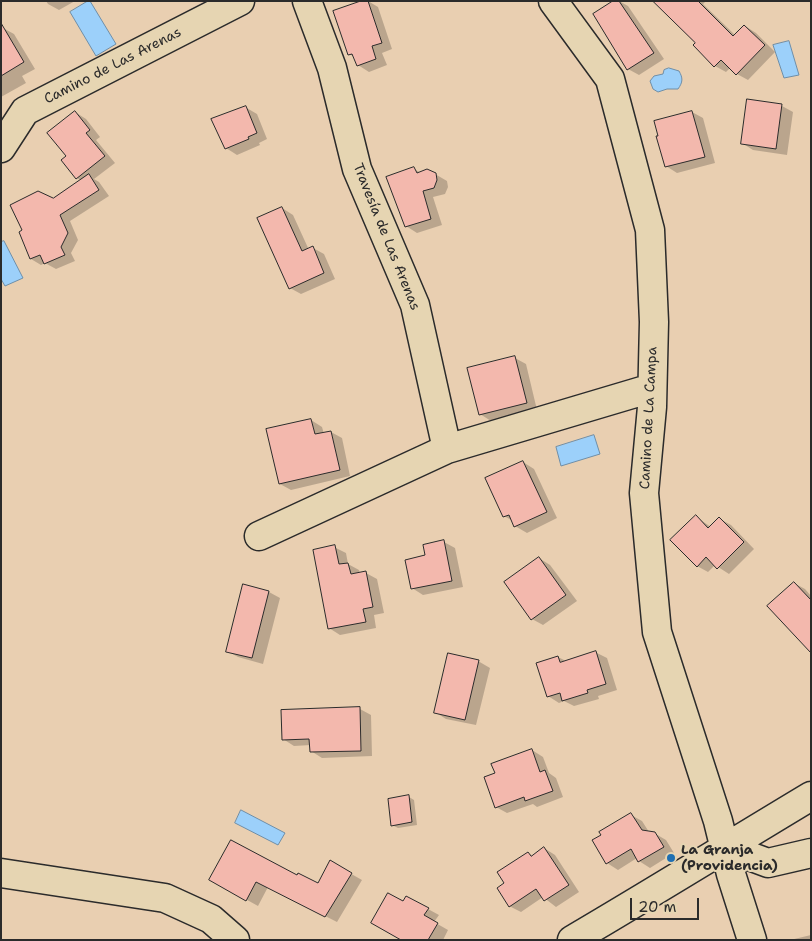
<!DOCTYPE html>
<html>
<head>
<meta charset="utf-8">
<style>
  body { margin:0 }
  #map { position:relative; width:812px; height:941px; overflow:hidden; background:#e9cfb1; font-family:"Shantell Sans",sans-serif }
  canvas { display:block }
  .frame { position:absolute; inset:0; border:2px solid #2b2b2b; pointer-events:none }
  .scale { position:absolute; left:630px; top:898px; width:69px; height:22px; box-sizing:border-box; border:2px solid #2b2b2b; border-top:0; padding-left:6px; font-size:15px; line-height:18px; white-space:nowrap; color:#2b2b2b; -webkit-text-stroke:4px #e6d5b2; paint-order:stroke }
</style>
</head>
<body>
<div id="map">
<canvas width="812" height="941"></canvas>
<div class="frame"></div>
<div class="scale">20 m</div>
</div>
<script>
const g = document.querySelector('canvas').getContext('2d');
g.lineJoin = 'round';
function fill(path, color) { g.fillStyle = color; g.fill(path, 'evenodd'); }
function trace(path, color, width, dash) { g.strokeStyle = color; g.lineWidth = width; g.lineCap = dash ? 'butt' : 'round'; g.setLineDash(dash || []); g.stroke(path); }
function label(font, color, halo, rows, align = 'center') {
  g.font = font + ' "Shantell Sans",sans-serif'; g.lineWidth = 4; g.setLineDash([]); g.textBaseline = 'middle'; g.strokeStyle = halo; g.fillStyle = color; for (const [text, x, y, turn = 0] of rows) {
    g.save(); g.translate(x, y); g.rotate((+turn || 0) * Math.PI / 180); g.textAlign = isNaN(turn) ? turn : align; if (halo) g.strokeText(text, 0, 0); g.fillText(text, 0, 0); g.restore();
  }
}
const water = new Path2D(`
  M88,1H90L116,44L96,56L70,12Z
  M789,41L799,75L784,78L773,45Z
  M669,68L679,71C683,78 683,82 678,89H667L658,92L653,89L650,81L654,76L663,74L664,70Z
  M4,241L23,278L5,286L1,279V242Z
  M594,435L600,454L561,466L556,447Z
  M241,810L285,833L278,845L235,823Z`);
fill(water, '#9cd0fa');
trace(water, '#6f8ea7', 1);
fill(new Path2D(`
  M46,1H75L59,10L48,4Z
  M365,1H368L378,7L392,49L382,53L387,65L369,72L358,65L355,57L349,54Z
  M615,1H619L628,6L664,59L639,75L628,69Z
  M655,1H706L703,4L736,36L745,26L756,33L775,52L748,80L737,74L730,68L726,72L715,66L695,45L697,43Z
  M3,28L14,34L35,69L22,76L26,83L1,97V30Z
  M748,101L782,106L793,112L787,155L753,150L742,143Z
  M245,107L257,114L267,139L259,143L260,145L237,155L226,148Z
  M75,112L86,119L100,137L96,140L115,163L94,179L99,182L109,196L70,221L78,240L71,253L75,261L56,269L45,263L41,265L31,259L53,199L82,181L77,178L67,157Z
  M692,112L703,118L715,163L677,173L666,166Z
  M414,169L421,173L435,174L447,181L448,187L445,194L433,197L442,225L417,233L406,226Z
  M282,208L293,215L309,250L313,248L324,254L335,279L301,294L290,288Z
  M515,358L526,364L537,410L491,421L480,414Z
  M311,420L322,427L324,434L331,432L342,438L350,476L291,490L280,484Z
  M523,462L534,469L557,518L527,533L515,526L513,521L504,516Z
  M696,517L711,527L720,519L731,525L754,549L729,574L715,565L708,572L697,566Z
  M444,542L455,548L463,587L423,595L412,588L427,556Z
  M334,547L346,553L348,564L359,570L360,574L366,573L377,579L384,613L374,615L376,628L340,635L329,628Z
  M539,558L550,565L577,601L543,625L532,619Z
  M794,583L805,589L811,596V649Z
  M244,585L269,592L280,598L263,664L238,657L227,651Z
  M595,652L607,658L617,690L598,696L599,699L574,706L564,701L559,703L548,696L558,657L566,661Z
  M478,661L490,668L476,725L446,719L435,712Z
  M360,709L371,715L372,756L322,758L311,751V745L294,746L283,739Z
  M532,750L543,757L549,773L556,778L563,797L537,807L533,804L507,813L496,807V774Z
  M409,797L414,800L417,825L398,828L392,825L389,800Z
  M631,815L642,821L649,832L654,833L666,840L674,853L650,868L639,861L637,858L618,870L607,863L602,835Z
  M544,848L555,855L579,892L556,907L543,897L521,912L509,906L506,883L528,853L533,856Z
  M330,862L362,880L337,922L268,887L258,906L211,880L297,877L318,884Z
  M403,902L428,909L439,915L434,922L448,930L443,940H403Z
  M811,935V940H790Z`), '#0003');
const building = new Path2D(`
  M361,1H368L382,43L372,46L376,59L357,66L352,54L348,55L333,11Z
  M613,1H619L654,53L627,70L593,14Z
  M653,1H698L733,36L744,25L765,45L736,75L721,60L714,67L693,45L695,43Z
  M1,23L24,62L1,76Z
  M747,99L782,104L776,149L741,144Z
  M246,106L257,133L248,137L249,139L225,149L211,119Z
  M75,111L90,130L86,133L105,156L76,179L61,160L66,156L47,133Z
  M692,111L705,157L665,167L656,136H658L654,121Z
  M414,167L417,173L427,169L436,173L437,180L434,188L423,191L431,219L405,227L386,177Z
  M89,174L99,190L60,215L68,233L61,247L65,255L44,264L40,255L30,259L19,232L22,230L10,205L38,191L53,198Z
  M282,207L302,251L313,246L324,273L289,289L257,218Z
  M515,356L527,403L479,415L467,368Z
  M311,419L315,434L331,431L340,470L279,484L266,429Z
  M523,461L547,512L514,527L509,515L503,517L485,478Z
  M696,515L708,528L719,517L744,542L717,569L706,557L697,567L670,540Z
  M444,540L452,581L411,589L405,560L425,555L423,545Z
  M335,545L339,564L348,563L351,574L366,571L373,607L363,609L366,622L328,629L313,550Z
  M539,557L566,595L531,620L504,582Z
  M794,582L811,600V653L767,606Z
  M243,584L269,591L252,658L226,652Z
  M596,651L606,684L587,690L588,693L562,701L560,693L547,697L536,663L558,656L560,662Z
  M448,653L479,660L465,720L434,713Z
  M360,707L361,751L310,752L309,739L282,740L281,710Z
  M532,749L540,772L545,770L553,791L525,801L524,797L495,808L484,777L495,773L491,764Z
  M409,795L412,822L391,826L388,799Z
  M631,813L642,830L655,832L664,847L638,862L631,849L606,864L592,840L601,835L599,832Z
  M231,840L297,875L298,873L318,883L330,860L352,873L325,917L256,882L246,901L209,880Z
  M544,847L569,885L544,901L536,889L509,907L497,888L504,883L497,872L528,852L531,856Z
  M388,893L403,901L406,896L429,908L424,915L438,923L428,940H401L371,923Z`);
fill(building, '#f3b8ad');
trace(building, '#2b2b2b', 1);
const minor = new Path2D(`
  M553,1L610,79L650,230L654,322L652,407L644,493L657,632L718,821L731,874L752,940
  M1,148L25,111L240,1
  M447,449L652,388
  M259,536L447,449L415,305L357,169L332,68L307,1
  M725,847L768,863L811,853
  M1,873L165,898L211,919L235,940
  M572,940C652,893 731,844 811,796`);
trace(minor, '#2b2b2b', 31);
trace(minor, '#e6d5b2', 28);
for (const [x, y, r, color] of [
  [671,858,5,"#1f6fb2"]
]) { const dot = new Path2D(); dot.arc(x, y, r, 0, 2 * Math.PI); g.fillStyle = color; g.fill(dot); trace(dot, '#e6d5b2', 2); }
label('14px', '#2b2b2b', '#e6d5b2', [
  ["Camino de Las Arenas",113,66,-27],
  ["Travesía de Las Arenas",386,237,68],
  ["Camino de La Campa",649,418,-87]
]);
label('bold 14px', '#2b2b2b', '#e6d5b2', [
  ["La Granja",681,850],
  ["(Providencia)",681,866]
], 'left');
</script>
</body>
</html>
